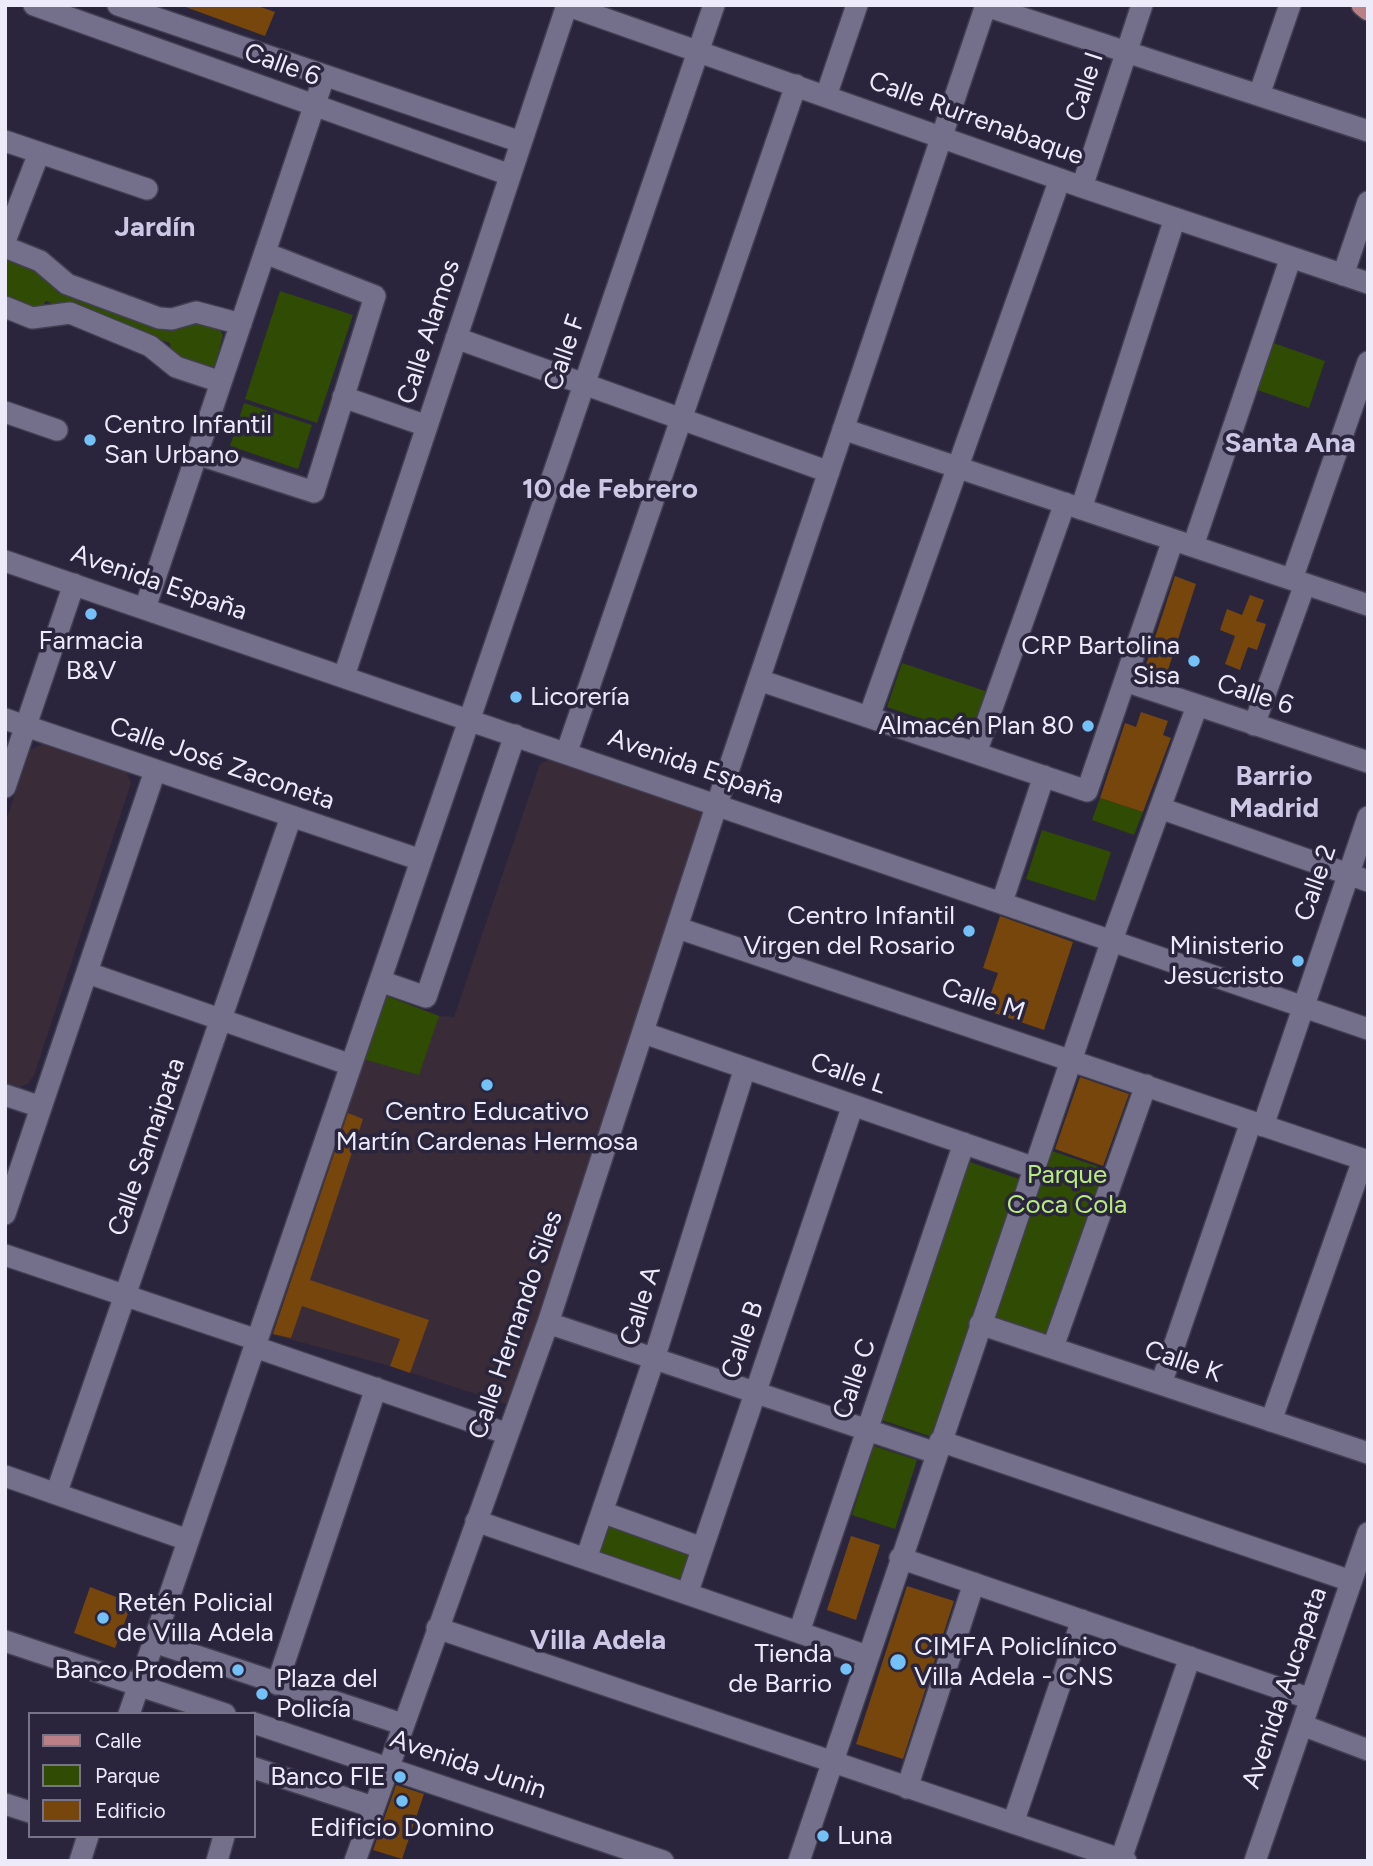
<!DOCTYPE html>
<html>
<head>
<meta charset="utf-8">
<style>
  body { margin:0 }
  #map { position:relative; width:1373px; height:1866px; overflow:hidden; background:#2a253c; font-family:Figtree,sans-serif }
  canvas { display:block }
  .frame { position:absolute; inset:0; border:7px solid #edebfa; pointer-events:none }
  .legend { position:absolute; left:28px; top:1712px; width:228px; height:126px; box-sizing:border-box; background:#2a253c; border:2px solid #787488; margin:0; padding:9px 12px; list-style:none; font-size:21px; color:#edebfa }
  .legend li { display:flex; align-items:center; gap:14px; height:35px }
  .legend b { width:35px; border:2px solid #787488 }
</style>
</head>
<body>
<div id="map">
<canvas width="1373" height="1866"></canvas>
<div class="frame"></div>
<ul class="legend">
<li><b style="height:9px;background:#ba7f87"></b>Calle</li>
<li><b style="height:19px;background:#304b03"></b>Parque</li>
<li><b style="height:19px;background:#76460c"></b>Edificio</li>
</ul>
</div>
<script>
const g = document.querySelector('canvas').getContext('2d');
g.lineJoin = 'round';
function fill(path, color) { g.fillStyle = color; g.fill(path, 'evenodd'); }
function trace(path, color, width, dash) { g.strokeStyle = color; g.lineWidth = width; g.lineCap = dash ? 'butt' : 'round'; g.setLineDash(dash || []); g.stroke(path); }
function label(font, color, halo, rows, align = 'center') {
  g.font = font + ' Figtree,sans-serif'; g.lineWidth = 7; g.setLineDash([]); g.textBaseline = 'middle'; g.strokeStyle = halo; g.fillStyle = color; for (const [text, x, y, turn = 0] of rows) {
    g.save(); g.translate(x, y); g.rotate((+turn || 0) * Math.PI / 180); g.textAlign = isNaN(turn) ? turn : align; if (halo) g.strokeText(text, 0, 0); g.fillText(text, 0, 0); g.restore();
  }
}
fill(new Path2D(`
  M42,744L126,771L131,783L34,1075L28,1084L19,1087L5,1082V823L30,750Z
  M552,758L705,811L514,1400L506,1404L390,1366L266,1333L387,996L439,1016L454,1017L540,764Z`), '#392b38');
fill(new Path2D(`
  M5,259L43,272L58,293L165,328L187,318L218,326L223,335L215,366L202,371L172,361L170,343L46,301L36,315L5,304Z
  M280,291L353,315L317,423L245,399Z
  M1259,338L1325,361L1309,408L1243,385Z
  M244,403L312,425L298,469L230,446Z
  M902,663L988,692L974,737L887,707Z
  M1100,798L1143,812L1134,835L1092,820Z
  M1042,830L1111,852L1095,901L1026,879Z
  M387,996L439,1016L419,1075L363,1059Z
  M1049,1150L1105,1169L1047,1335L990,1326Z
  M967,1161L1019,1179L932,1437L879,1419Z
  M874,1446L917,1460L895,1529L852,1515Z
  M607,1522L695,1552L683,1582L597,1552Z`), '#304b03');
fill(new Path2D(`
  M180,5H255L275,12L265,36Z
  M1175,576L1196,584L1166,676L1145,668Z
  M1250,595L1264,600L1256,621L1266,624L1257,650L1248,647L1240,670L1225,664L1235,636L1220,630L1227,609L1242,615Z
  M1141,712L1168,721L1163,735L1171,738L1143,812L1100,798L1125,723L1136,727Z
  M1000,916L1073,942L1044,1030L985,1010L998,973L983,968Z
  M1080,1077L1129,1094L1103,1166L1055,1149Z
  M348,1113L363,1119L310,1280L429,1320L410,1373L390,1366L400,1339L302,1306L291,1338L273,1334Z
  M851,1536L880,1545L856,1620L827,1610Z
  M907,1586L954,1601L903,1759L856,1744Z
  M90,1587L132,1603L115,1648L74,1633Z
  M396,1785L424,1794L402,1859L373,1850Z`), '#76460c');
const minor = new Path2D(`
  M34,5L510,175
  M118,5L521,142
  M566,5L1082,187L1368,283
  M986,6L1368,131
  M1259,95L1290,5
  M826,96L857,5
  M5,141L147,189
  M1082,187L1142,5
  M5,241L39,153
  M5,247L40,261L67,284L159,318L172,319L196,312L241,324
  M1343,275L1368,202
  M5,307L32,318L70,313L150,346L176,367L221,382
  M456,338L829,472
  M343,397L427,426
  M5,412L57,430
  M843,429L1368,605
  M197,454L314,492L375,296L265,253
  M1081,509L1175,218
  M1193,546L1291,257
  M5,561L1368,1029
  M1292,579L1368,362
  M145,608L324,77
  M344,676L567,5
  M759,680L1087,791L1173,540
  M1125,681L1368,762
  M869,717L1060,179
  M5,719L421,860
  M1254,725L1305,584
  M567,751L796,85
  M976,753L1065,503
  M5,787L74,584
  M1160,808L1368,881
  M1002,902L1044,776
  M678,928L1368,1161
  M88,973L351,1065
  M380,981L426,997L515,735
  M644,1033L1035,1168
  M5,1095L41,1107
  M1263,1126L1368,817
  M5,1214L155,771
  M5,1255L257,1340
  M548,1323L936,1453
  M980,1324L1368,1453
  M255,1347L508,1434
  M1053,1347L1146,1085
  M1161,1384L1251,1122
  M1271,1421L1363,1160
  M940,1441L1351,1581
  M5,1476L188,1540
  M56,1494L291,817
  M602,1512L702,1548
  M476,1521L867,1656
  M900,1558L1311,1699
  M586,1559L654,1359L745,1068
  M687,1594L853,1105
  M437,1628L1126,1861
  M799,1632L964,1143
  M5,1641L225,1714
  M154,1642L402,1724
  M277,1684L376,1388
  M129,1714L714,5
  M254,1723L663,1861
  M1302,1725L1368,1750
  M254,1768L373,1807
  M907,1788L974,1583
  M5,1804L30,1812
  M1013,1823L1082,1620
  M1121,1859L1190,1657
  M80,1861L88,1836
  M217,1861L224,1836
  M355,1861L548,1323L717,804L986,5
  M799,1861L1112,940L1197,706
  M1255,1861L1368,1533`);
const major = new Path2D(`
  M1362,5L1368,10`);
trace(minor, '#433f52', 24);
trace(major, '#433f52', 24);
trace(minor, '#74708b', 21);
trace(major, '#ba7f87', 21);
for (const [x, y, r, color] of [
  [90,440,7,"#73c1f6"],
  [91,614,7,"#73c1f6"],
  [1194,661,7,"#73c1f6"],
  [516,697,7,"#73c1f6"],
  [1088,726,7,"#73c1f6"],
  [969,931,7,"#73c1f6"],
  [1298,961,7,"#73c1f6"],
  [487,1085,7,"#73c1f6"],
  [103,1618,7,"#73c1f6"],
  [898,1662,9,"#73c1f6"],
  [846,1669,7,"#73c1f6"],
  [238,1670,7,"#73c1f6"],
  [262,1694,7,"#73c1f6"],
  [400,1777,7,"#73c1f6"],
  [402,1801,7,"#73c1f6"],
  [823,1836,7,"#73c1f6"]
]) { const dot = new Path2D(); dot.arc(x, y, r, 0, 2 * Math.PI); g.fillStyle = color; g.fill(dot); trace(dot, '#2a253c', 2.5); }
label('26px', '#edebfa', '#2a253c', [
  ["Calle 6",282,65,20],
  ["Calle I",1085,87,-72],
  ["Calle Rurrenabaque",976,119,20],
  ["Calle Alamos",429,332,-72],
  ["Calle F",565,353,-71],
  ["Avenida España",159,583,19],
  ["Calle 6",1255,695,18],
  ["Calle José Zaconeta",222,764,19],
  ["Avenida España",696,767,19],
  ["Calle 2",1316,883,-71],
  ["Calle M",983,1000,18],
  ["Calle L",848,1074,19],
  ["Calle Samaipata",147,1147,-71],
  ["Calle A",641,1306,-73],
  ["Calle Hernando Siles",516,1325,-71],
  ["Calle B",743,1340,-71],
  ["Calle K",1183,1362,19],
  ["Calle C",855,1379,-71],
  ["Avenida Aucapata",1285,1688,-71],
  ["Avenida Junin",468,1765,19]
]);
label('26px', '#edebfa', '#2a253c', [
  ["Centro Infantil",104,425,"left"],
  ["San Urbano",104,455,"left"],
  ["Farmacia",91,641,"center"],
  ["B&V",91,671,"center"],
  ["CRP Bartolina",1180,646],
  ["Sisa",1180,676],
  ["Licorería",530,697,"left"],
  ["Almacén Plan 80",1074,726],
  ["Centro Infantil",955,916],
  ["Virgen del Rosario",955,946],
  ["Ministerio",1284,946],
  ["Jesucristo",1284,976],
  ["Centro Educativo",487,1112,"center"],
  ["Martín Cardenas Hermosa",487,1142,"center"],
  ["Retén Policial",117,1603,"left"],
  ["de Villa Adela",117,1633,"left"],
  ["CIMFA Policlínico",914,1647,"left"],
  ["Villa Adela - CNS",914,1677,"left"],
  ["Tienda",832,1654],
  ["de Barrio",832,1684],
  ["Banco Prodem",224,1670],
  ["Plaza del",276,1679,"left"],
  ["Policía",276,1709,"left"],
  ["Banco FIE",386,1777],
  ["Edificio Domino",402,1828,"center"],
  ["Luna",837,1836,"left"]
], 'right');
label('26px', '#b8eb7f', '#2a253c', [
  ["Parque",1067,1175],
  ["Coca Cola",1067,1205]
]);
label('bold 28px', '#ccc8e6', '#2a253c', [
  ["Jardín",155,228],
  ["Santa Ana",1290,444],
  ["10 de Febrero",610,490],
  ["Barrio",1274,777],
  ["Madrid",1274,809],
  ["Villa Adela",598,1641]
]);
</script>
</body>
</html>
